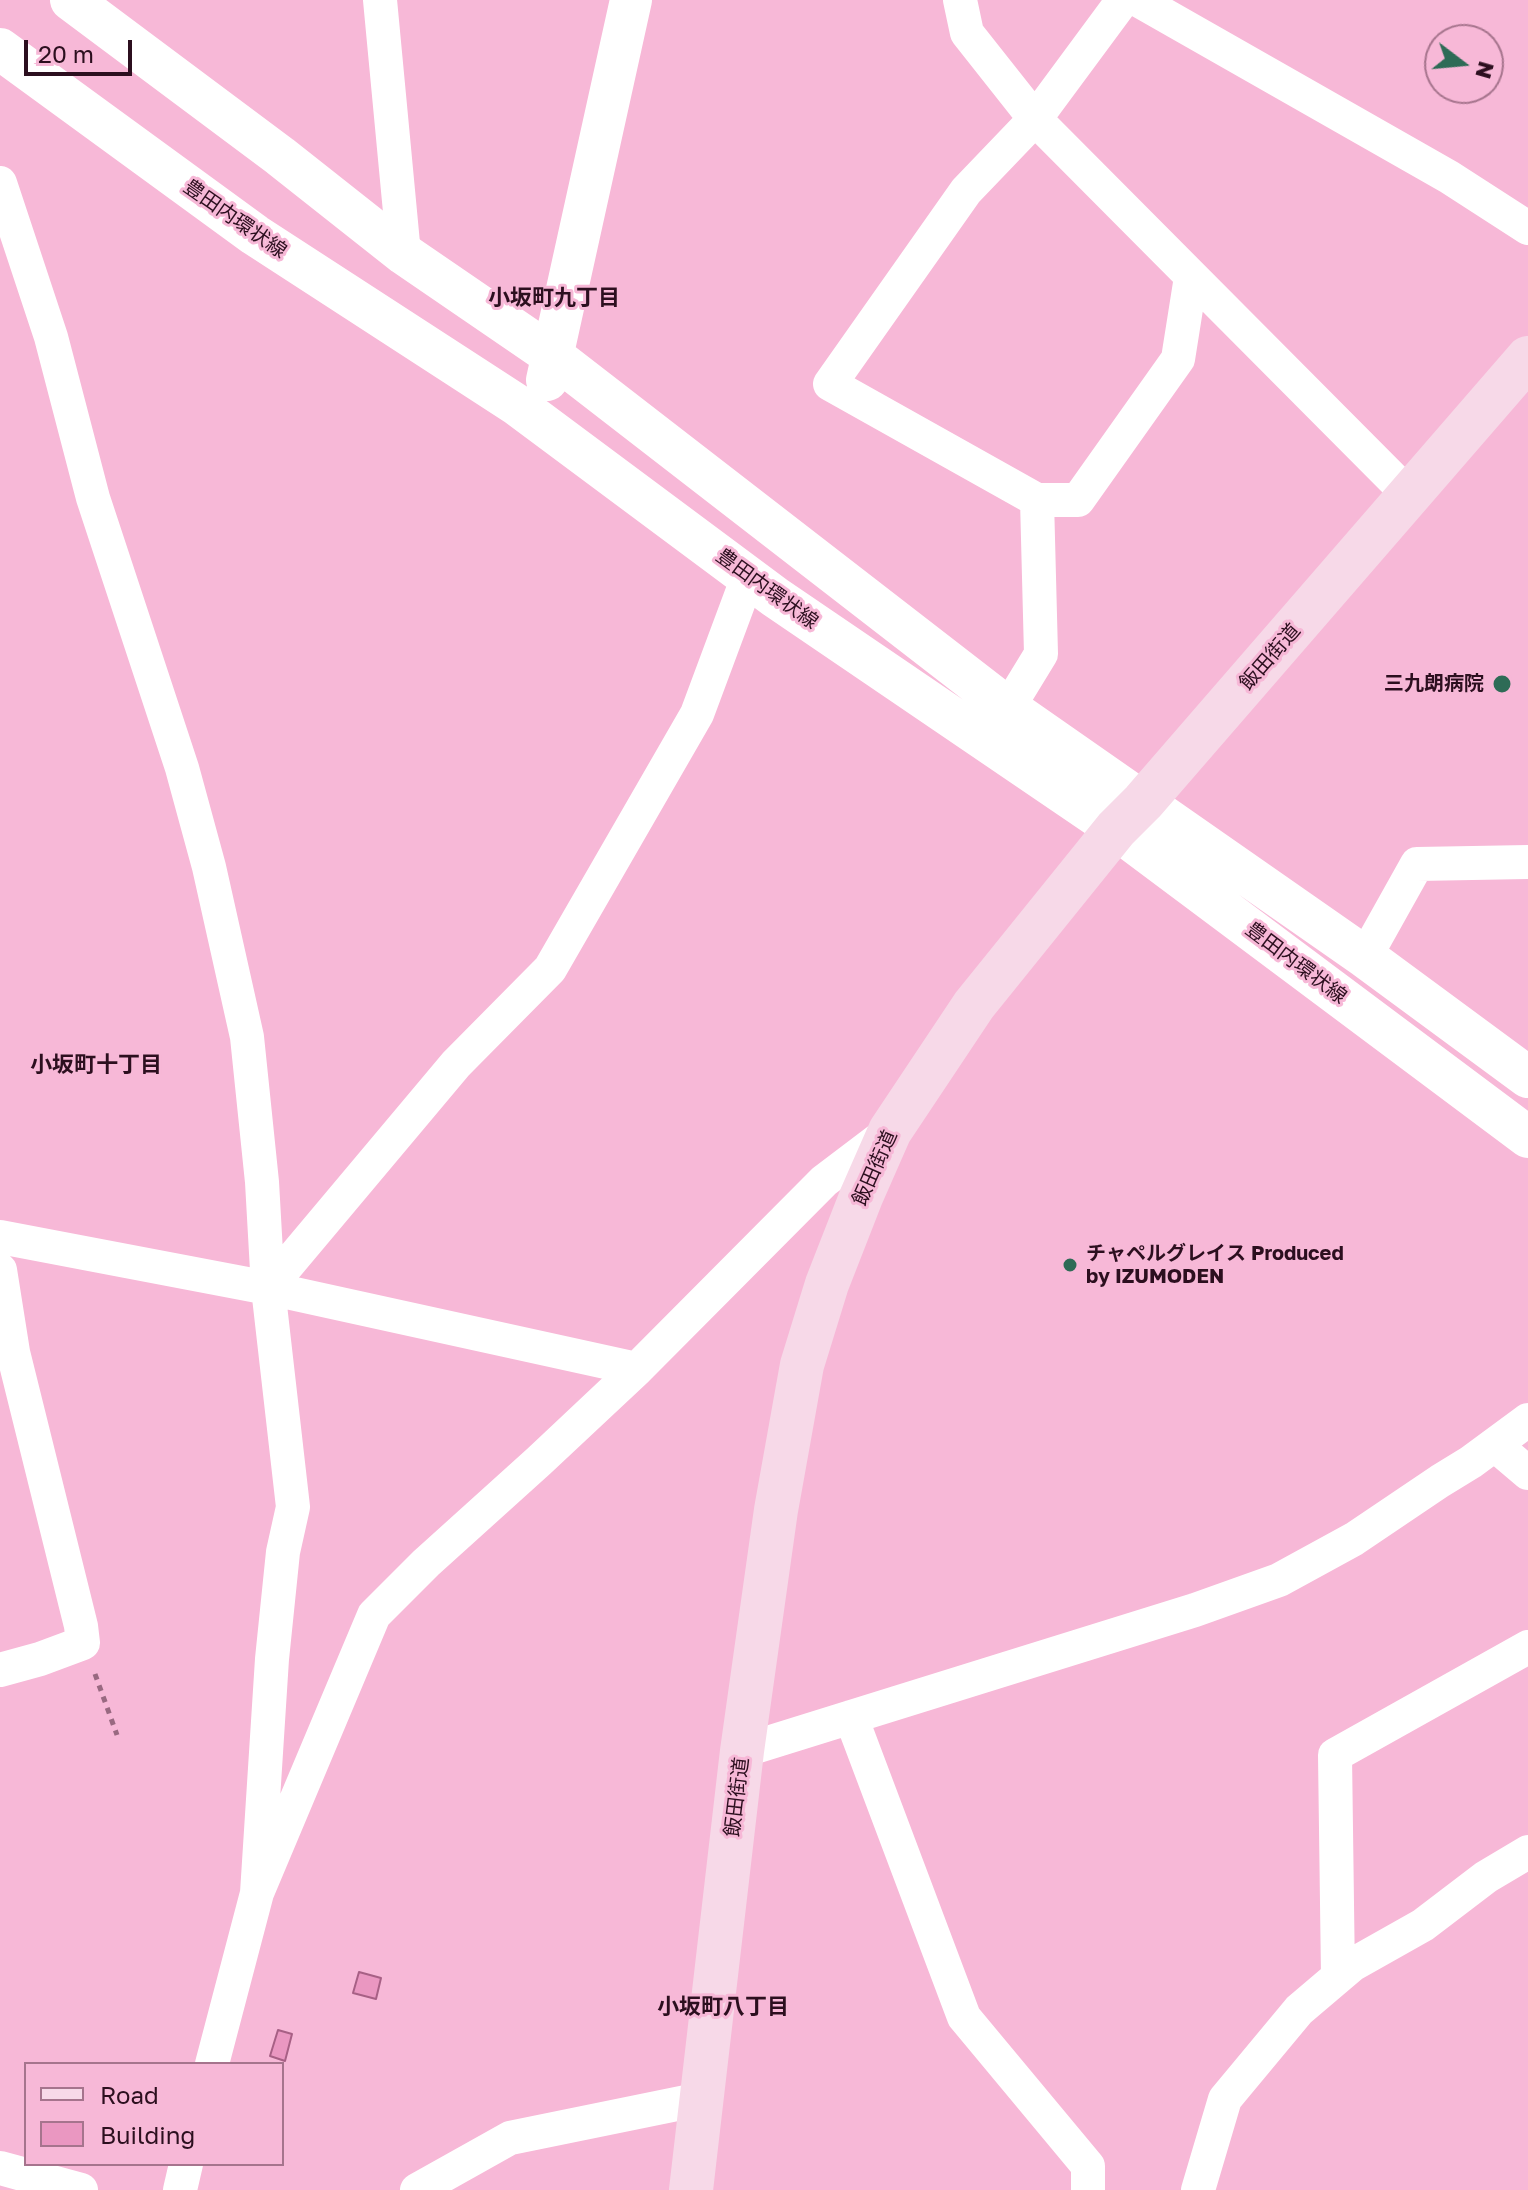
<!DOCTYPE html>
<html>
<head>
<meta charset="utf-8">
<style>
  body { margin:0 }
  #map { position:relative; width:1528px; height:2190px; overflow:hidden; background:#f7b8d7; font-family:"Golos Text",sans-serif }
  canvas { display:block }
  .legend { position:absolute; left:24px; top:2062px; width:260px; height:104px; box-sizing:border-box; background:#f7b8d7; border:2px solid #a6748d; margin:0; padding:10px 14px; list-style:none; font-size:24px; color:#2c0f1f }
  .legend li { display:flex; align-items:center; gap:16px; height:40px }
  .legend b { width:40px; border:2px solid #a6748d }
  .north { position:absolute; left:1424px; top:24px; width:80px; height:80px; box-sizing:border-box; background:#f7b8d7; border:2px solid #a6748d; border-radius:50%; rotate:106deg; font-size:22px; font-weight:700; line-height:32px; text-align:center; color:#2c0f1f }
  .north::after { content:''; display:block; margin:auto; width:28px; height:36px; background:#2e6b56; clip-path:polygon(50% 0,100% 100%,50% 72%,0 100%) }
  .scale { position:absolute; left:24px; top:40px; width:108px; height:36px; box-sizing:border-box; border:4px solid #2c0f1f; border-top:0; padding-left:10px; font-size:24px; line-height:28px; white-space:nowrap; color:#2c0f1f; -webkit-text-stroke:6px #f7b8d7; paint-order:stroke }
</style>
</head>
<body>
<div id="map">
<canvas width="1528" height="2190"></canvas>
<ul class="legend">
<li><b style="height:10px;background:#f7d9e8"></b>Road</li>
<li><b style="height:22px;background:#ea97c1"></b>Building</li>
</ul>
<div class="north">N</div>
<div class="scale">20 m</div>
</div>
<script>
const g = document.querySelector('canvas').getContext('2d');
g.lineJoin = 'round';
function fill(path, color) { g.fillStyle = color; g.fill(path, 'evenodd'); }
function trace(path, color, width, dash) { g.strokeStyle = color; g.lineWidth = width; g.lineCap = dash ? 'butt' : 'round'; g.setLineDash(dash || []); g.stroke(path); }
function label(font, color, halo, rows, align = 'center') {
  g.font = font + ' "Golos Text","Noto Sans JP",sans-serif'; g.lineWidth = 6; g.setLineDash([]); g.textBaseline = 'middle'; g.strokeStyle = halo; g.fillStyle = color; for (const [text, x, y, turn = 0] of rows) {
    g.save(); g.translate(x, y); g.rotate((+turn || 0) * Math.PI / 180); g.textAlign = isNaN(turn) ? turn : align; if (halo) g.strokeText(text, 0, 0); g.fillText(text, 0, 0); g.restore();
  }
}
const building = new Path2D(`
  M359,1972L381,1978L376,1999L353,1993Z
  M278,2030L292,2034L285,2061L270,2056Z`);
fill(building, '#ea97c1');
trace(building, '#a76085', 2);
trace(new Path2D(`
  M95,1674L117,1735`), '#996981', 5, [6, 6]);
trace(new Path2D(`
  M380,0L404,254
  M960,0L967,33L1035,119L1410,496
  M1138,0L1449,177L1528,228
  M0,183L51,337L93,498L182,768L209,867L247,1037L262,1182L268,1288L293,1507L283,1552L272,1659L257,1893
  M1037,500H1078L1178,359L1191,277
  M1008,708L1041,654L1037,500L830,384L966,191L1035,119L1123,0
  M1365,957L1417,864L1528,862
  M0,1237L268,1288L637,1369
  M0,1270L13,1352L81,1626L83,1643L40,1659L0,1670
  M268,1288L456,1064L550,969L697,714L748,577
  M1495,1445L1528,1473
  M851,1717L964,2017L1088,2166V2190
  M742,1751L1195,1610L1279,1580L1354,1539L1440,1481L1471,1462L1528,1420
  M1338,1977L1335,1755L1528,1647
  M212,2064L257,1893L374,1615L426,1563L539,1461L637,1369L824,1181L890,1131
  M0,2168L81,2190
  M180,2190L186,2164
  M417,2190L510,2138L701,2099
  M1198,2190L1225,2099L1299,2010L1352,1965L1423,1925L1486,1877L1528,1852`), '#fff', 34);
trace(new Path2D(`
  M71,0L280,156L404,254L553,356L1008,708L1365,957L1528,1077
  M0,49L255,235L517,405L775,597L1116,829L1528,1137
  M547,380L631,0`), '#fff', 42);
trace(new Path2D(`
  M691,2190L742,1751L776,1510L802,1365L827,1284L861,1197L890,1131L974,1005L1116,829L1143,802L1528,358`), '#f7d9e8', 44);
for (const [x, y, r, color] of [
  [1502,684,10,"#2e6b56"],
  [1070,1265,8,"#2e6b56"]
]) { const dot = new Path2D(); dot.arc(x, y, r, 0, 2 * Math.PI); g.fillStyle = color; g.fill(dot); trace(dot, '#f7b8d7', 3); }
label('20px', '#2c0f1f', '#f7b8d7', [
  ["豊田内環状線",235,219,35],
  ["豊田内環状線",767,589,36],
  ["飯田街道",1270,657,-49],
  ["豊田内環状線",1296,963,37],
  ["飯田街道",875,1168,-66],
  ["飯田街道",737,1797,-83]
]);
label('bold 20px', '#2c0f1f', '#f7b8d7', [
  ["三九朗病院",1484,684],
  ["チャペルグレイス Produced",1086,1254,"left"],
  ["by IZUMODEN",1086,1277,"left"]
], 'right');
label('bold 22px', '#2c0f1f', '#f7b8d7', [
  ["小坂町九丁目",554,298],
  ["小坂町十丁目",96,1065],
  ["小坂町八丁目",723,2007]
]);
</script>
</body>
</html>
